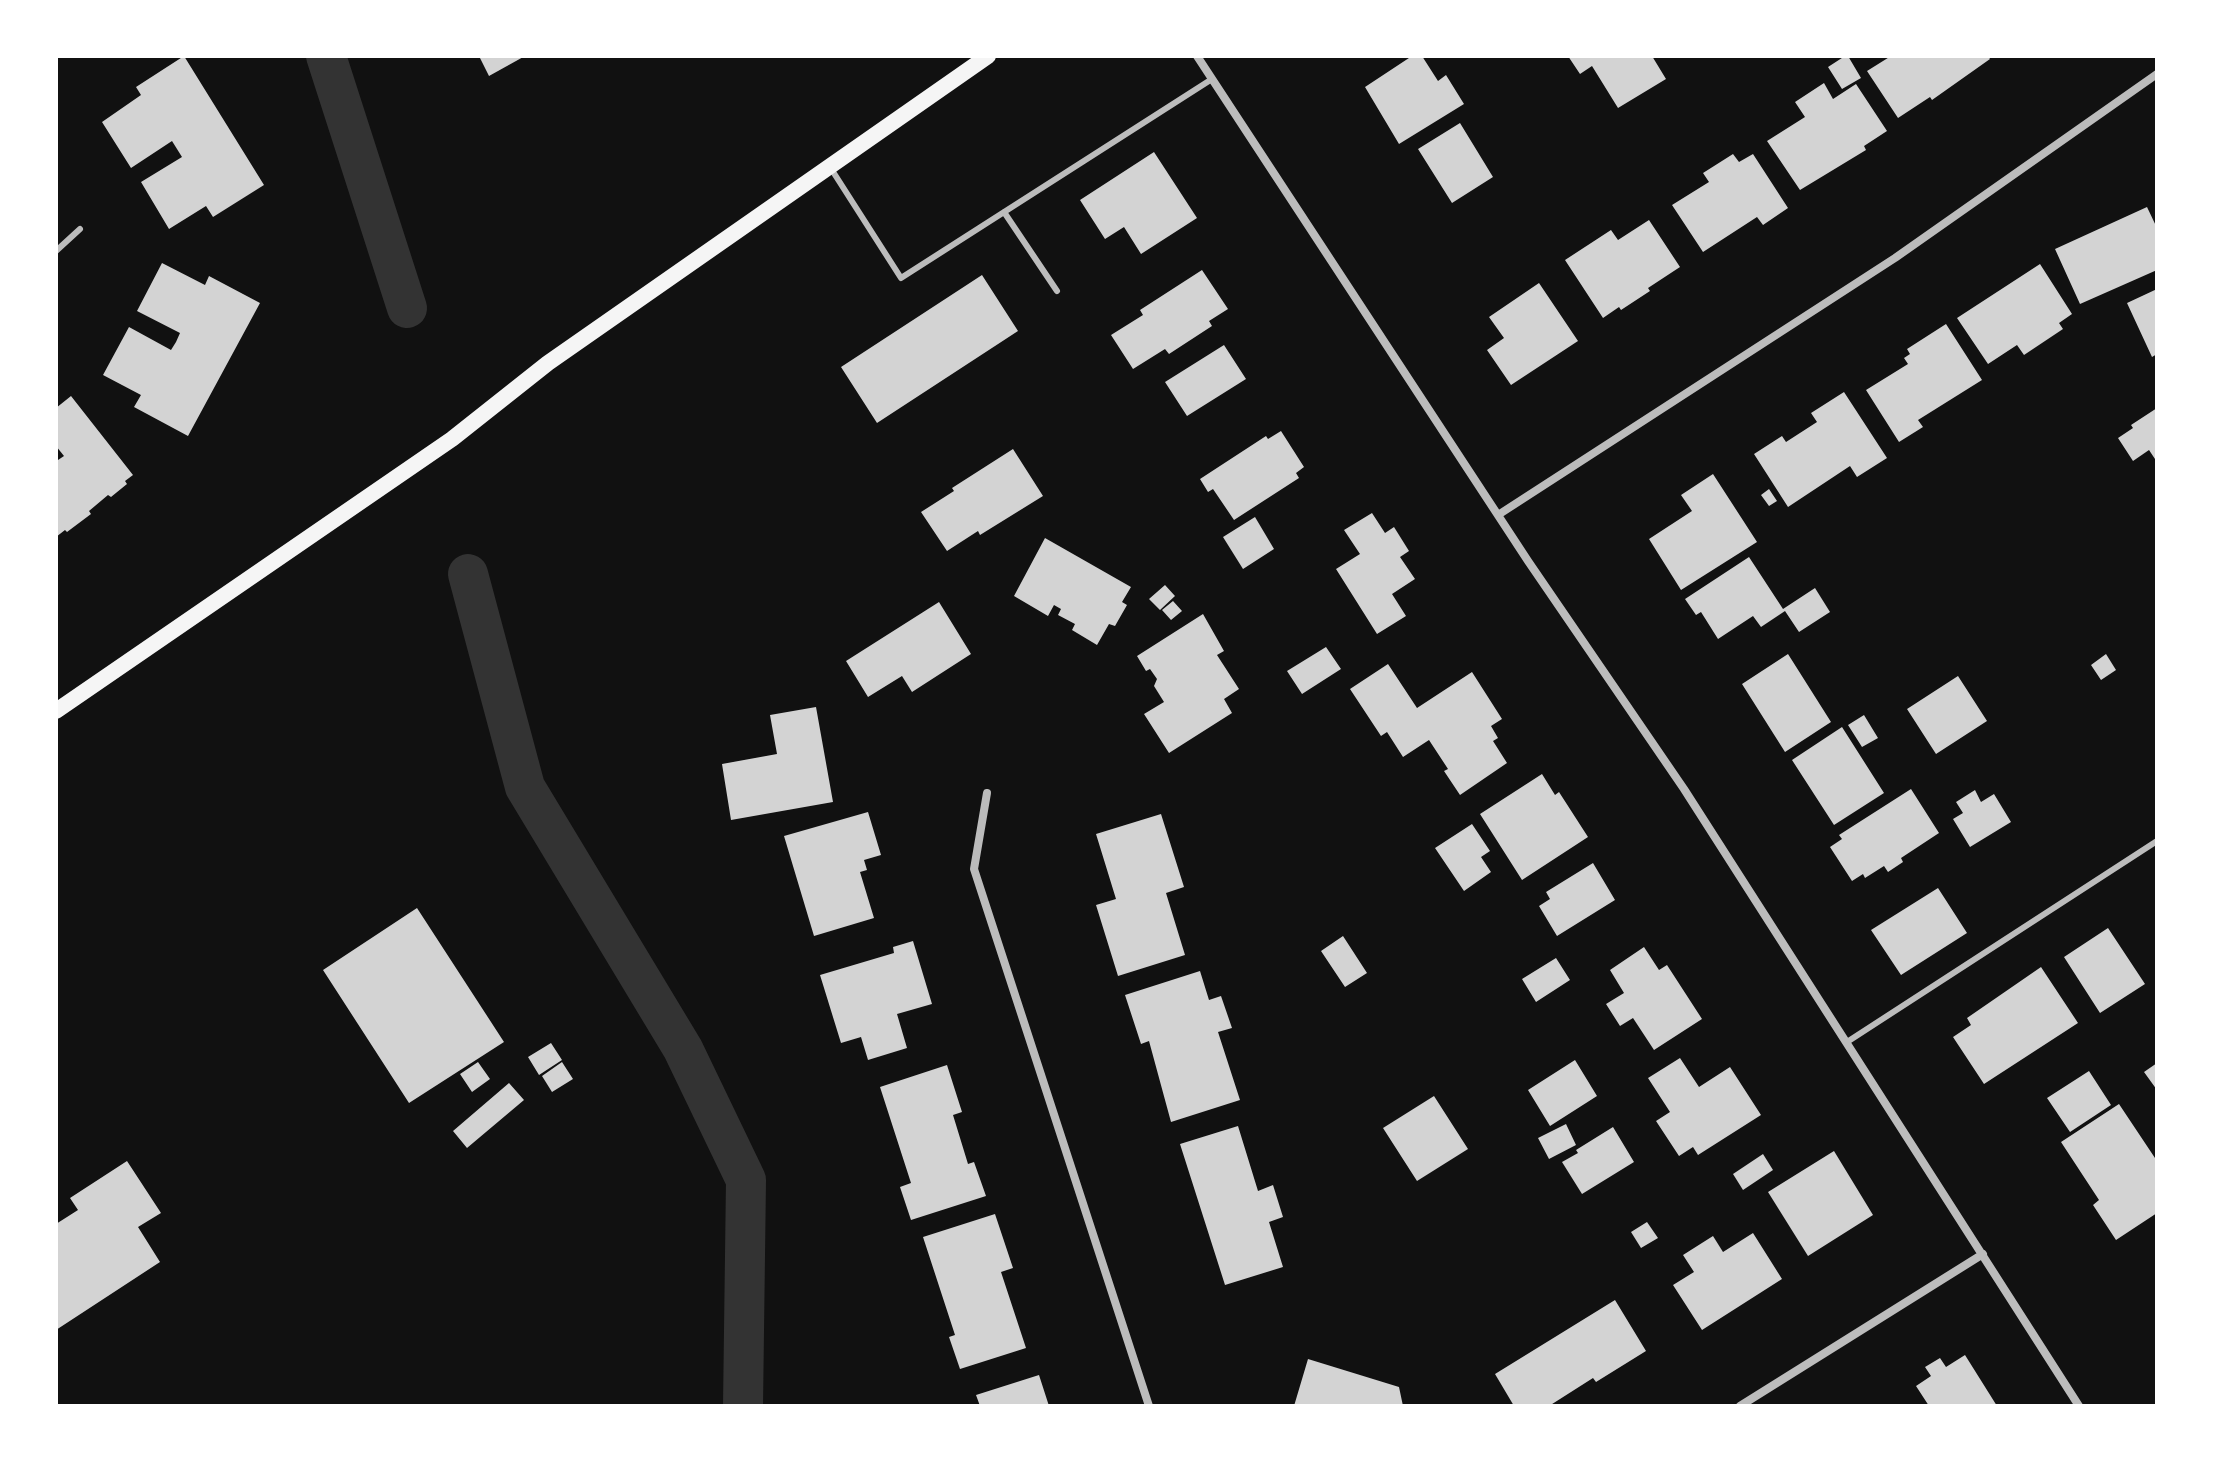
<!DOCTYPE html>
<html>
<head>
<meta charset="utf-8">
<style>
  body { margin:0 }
  #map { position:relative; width:2213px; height:1462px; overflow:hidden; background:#111; font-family:Inter,sans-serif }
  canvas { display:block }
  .frame { position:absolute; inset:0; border:58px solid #fff; pointer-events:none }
</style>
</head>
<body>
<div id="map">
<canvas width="2213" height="1462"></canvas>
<div class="frame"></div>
</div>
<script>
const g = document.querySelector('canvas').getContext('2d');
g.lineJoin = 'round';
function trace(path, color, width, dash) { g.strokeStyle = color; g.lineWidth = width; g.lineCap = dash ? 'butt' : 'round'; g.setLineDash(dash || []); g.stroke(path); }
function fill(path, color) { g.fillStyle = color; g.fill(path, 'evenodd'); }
trace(new Path2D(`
  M326,56L407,308
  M468,574L525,787L683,1049L746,1180L743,1406`), '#333', 40);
fill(new Path2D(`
  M184,56L264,185L213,217L206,206L169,229L141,182L182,157L172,141L131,168L102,122L141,95L136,87Z
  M479,56H525L489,76Z
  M1412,56H1422L1438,81L1446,75L1464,104L1399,144L1365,87Z
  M1568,56H1652L1666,79L1618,108L1592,66L1580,74Z
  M1845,56H1848L1861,78L1842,89L1828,67Z
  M1891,56H1988L1990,59L1932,100L1930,97L1898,118L1867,71Z
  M1824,83L1833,99L1856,84L1887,131L1864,146L1866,150L1800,190L1767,141L1805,117L1795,102Z
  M1460,123L1493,177L1452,203L1418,149Z
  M1154,152L1197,218L1141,254L1124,227L1105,239L1080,200Z
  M1733,154L1739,162L1753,154L1788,208L1763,225L1757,217L1703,252L1672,205L1709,182L1703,173Z
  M2147,207L2157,228V270L2080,304L2055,249Z
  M1649,220L1680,267L1648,288L1650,291L1621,310L1619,307L1603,318L1565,260L1611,230L1618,240Z
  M162,263L205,285L209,276L260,303L188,436L134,407L141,395L103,375L129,327L171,350L176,342L180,333L137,311Z
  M2040,264L2072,314L2059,323L2063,329L2024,355L2017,345L1988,364L1957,318Z
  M1202,270L1228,309L1209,321L1212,326L1169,354L1165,349L1133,369L1111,335L1143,315L1140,310Z
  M982,275L1018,331L877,423L841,367Z
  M1539,283L1578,341L1511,385L1487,350L1504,338L1489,317Z
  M2157,289V354L2152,357L2127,303Z
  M1946,324L1982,380L1918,420L1923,427L1899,442L1866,390L1908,364L1904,358L1910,354L1907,349Z
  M1224,345L1246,379L1187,416L1165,382Z
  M1844,392L1887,458L1857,477L1850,466L1788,507L1754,454L1782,436L1786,442L1817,422L1811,413Z
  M71,396L133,475L125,481L127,484L111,497L108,495L89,511L91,514L67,532L65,530L56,537V457L58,460L64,456L56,446V408Z
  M2157,408V462L2149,450L2133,461L2118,438L2133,428L2131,425Z
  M1281,431L1304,467L1296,473L1299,478L1234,520L1213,489L1208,492L1200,479L1266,436L1268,439Z
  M1013,449L1043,496L980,535L978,531L947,551L921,512L954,491L952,488Z
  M1713,474L1757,542L1681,590L1649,539L1692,511L1681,495Z
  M1769,489L1777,501L1769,506L1761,495Z
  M1372,513L1385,533L1394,527L1409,551L1400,557L1415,579L1392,594L1406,616L1377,634L1336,569L1360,554L1344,530Z
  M1255,517L1274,549L1243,569L1223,537Z
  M1045,538L1131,587L1122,602L1127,605L1115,626L1109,624L1097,645L1072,630L1075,624L1058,615L1061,609L1054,605L1048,616L1014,596Z
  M1749,557L1783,609L1815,588L1830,612L1799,632L1785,611L1761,627L1753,616L1718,639L1701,612L1696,615L1685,599Z
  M1165,585L1175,596L1160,610L1149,599Z
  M1173,601L1182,611L1171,620L1162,610Z
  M939,602L971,654L912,692L902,676L868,697L846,661Z
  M1203,614L1224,651L1217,655L1239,689L1224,699L1232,713L1169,753L1144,714L1164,702L1154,686L1157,679L1150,669L1146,671L1137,656Z
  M1326,647L1341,669L1302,694L1287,671Z
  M1788,654L1831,722L1785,752L1742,684Z
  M2106,654L2116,670L2101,680L2091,665Z
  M1388,664L1417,708L1472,672L1502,719L1491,726L1498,738L1493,741L1507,763L1460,795L1444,771L1448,769L1429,740L1403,757L1387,732L1381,736L1350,689Z
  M1958,676L1987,721L1936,754L1907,709Z
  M816,707L833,802L731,820L722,764L777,754L770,715Z
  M1864,715L1878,738L1862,747L1848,725Z
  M1842,727L1884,793L1834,825L1792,760Z
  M1542,774L1555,795L1559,792L1588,837L1522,880L1480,814Z
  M1911,789L1939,833L1901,858L1903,862L1888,872L1884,866L1865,878L1863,874L1852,881L1830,847L1842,839L1839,835Z
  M1975,790L1981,802L1994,794L2011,822L1970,847L1953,819L1963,813L1956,802Z
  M868,812L881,855L864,860L867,870L860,872L874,918L814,936L784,836Z
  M1161,814L1184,887L1166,893L1185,955L1118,976L1096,905L1116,899L1096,834Z
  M1472,824L1490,851L1481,857L1491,872L1464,891L1435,848Z
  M1593,863L1615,900L1557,936L1539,906L1550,899L1546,892Z
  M1938,888L1967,933L1901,975L1871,930Z
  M417,908L504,1042L409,1103L323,970Z
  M2108,928L2145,984L2100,1013L2064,957Z
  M1343,936L1367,973L1345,987L1321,951Z
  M913,941L932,1004L897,1014L907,1048L868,1060L861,1037L841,1043L820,975L894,953L893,947Z
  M1644,947L1659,970L1667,965L1702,1019L1654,1050L1633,1018L1620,1026L1606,1004L1624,993L1610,970Z
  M1556,958L1570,980L1536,1002L1522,979Z
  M2041,967L2078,1023L1984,1084L1953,1037L1971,1025L1967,1018Z
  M1200,971L1209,1000L1221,996L1232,1028L1218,1032L1240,1100L1171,1122L1149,1041L1141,1044L1125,995Z
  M551,1043L562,1060L539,1075L528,1057Z
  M1680,1058L1699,1087L1730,1067L1761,1115L1698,1155L1693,1147L1679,1156L1656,1121L1670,1112L1648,1078Z
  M1575,1060L1597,1096L1550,1126L1528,1090Z
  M478,1062L490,1079L472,1092L460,1074Z
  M562,1062L573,1079L552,1092L542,1076Z
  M2157,1063V1090L2144,1072Z
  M947,1065L962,1112L953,1115L968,1164L974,1162L986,1196L911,1220L900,1187L911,1183L880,1087Z
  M2089,1071L2111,1105L2070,1132L2047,1098Z
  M509,1083L524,1100L467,1148L453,1131Z
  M1434,1096L1468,1149L1417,1181L1383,1128Z
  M2119,1104L2157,1161V1213L2116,1240L2093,1205L2099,1200L2061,1142Z
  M1566,1124L1576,1145L1549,1159L1538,1138Z
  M1238,1126L1258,1191L1273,1185L1283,1217L1269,1222L1283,1267L1225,1285L1180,1144Z
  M1613,1127L1634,1162L1582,1194L1562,1162L1578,1153L1576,1150Z
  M1834,1151L1873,1215L1808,1256L1768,1192Z
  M1763,1154L1773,1170L1743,1190L1733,1174Z
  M127,1161L161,1213L138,1227L160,1262L56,1330V1224L78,1210L70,1198Z
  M995,1214L1013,1268L1001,1272L1026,1348L960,1369L949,1337L955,1335L923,1237Z
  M1647,1222L1658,1238L1641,1248L1631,1232Z
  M1753,1233L1782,1279L1702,1330L1673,1285L1694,1272L1683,1255L1713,1236L1723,1252Z
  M1615,1300L1646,1351L1596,1382L1593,1378L1549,1406H1514L1495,1374Z
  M1965,1355L1997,1406H1929L1916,1386L1931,1376L1925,1367L1940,1358L1946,1367Z
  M1308,1359L1399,1387L1403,1406H1294Z
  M1039,1375L1049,1406H980L976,1395Z`), '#d3d3d3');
trace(new Path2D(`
  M830,167L901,278L1212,79
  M1004,212L1057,291
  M56,251L80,229
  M1847,1042L2157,841`), '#bcbcbc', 6);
trace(new Path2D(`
  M1197,56L1528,561L1684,789L2079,1406
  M1498,515L1895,258L2157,74
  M987,793L974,869L1149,1406
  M1740,1406L1983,1254`), '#bcbcbc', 8);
trace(new Path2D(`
  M56,711L452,439L548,363L988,56`), '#f5f5f5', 16);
</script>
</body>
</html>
